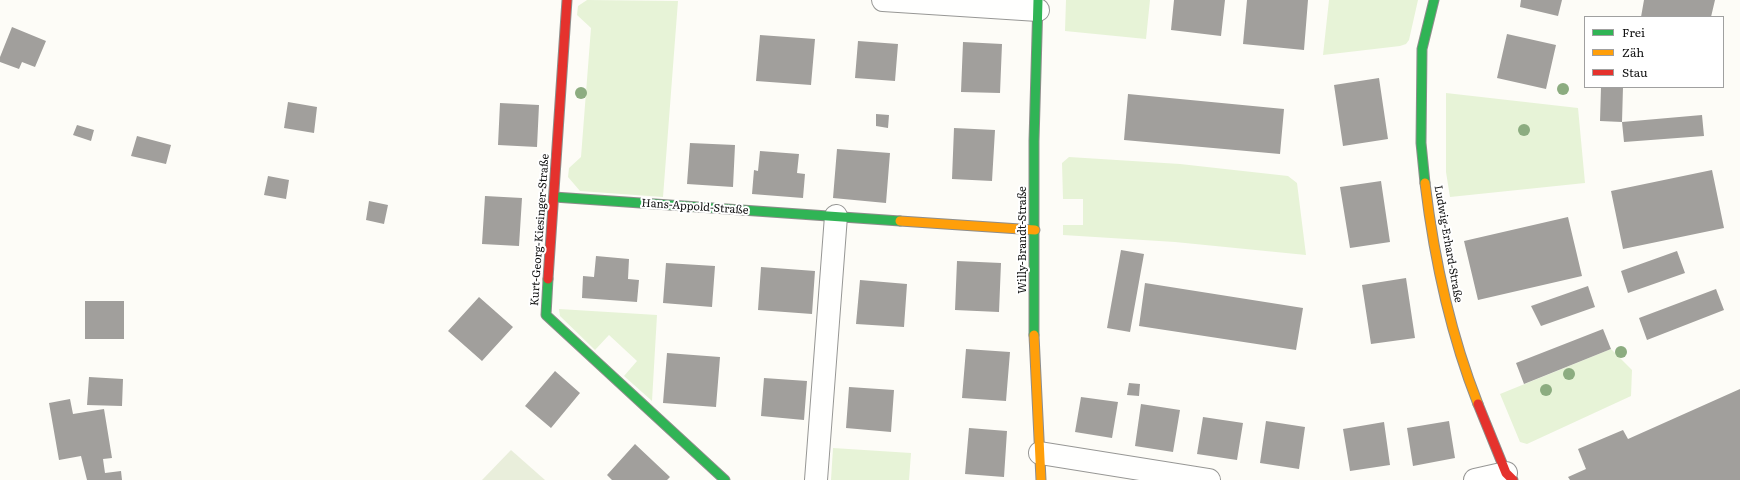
<!DOCTYPE html>
<html>
<head>
<meta charset="utf-8">
<style>
  body { margin:0 }
  #map { position:relative; width:1740px; height:480px; overflow:hidden; background:#fdfcf7; font-family:Literata,serif }
  canvas { display:block }
  .legend { position:absolute; left:1584px; top:16px; width:140px; height:72px; box-sizing:border-box; background:#fff; border:1px solid #a0a0a0; margin:0; padding:5px 7px; list-style:none; font-size:12px; color:#111 }
  .legend li { display:flex; align-items:center; gap:8px; height:20px }
  .legend b { width:20px; border:1px solid #a0a0a0 }
</style>
</head>
<body>
<div id="map">
<canvas width="1740" height="480"></canvas>
<ul class="legend">
<li><b style="height:5px;background:#30b455"></b>Frei</li>
<li><b style="height:5px;background:#ff9f0a"></b>Zäh</li>
<li><b style="height:5px;background:#e5322d"></b>Stau</li>
</ul>
</div>
<script>
const g = document.querySelector('canvas').getContext('2d');
g.lineJoin = 'round';
function fill(path, color) { g.fillStyle = color; g.fill(path, 'evenodd'); }
function trace(path, color, width, dash) { g.strokeStyle = color; g.lineWidth = width; g.lineCap = dash ? 'butt' : 'round'; g.setLineDash(dash || []); g.stroke(path); }
function label(font, color, halo, rows, align = 'center') {
  g.font = font + ' Literata,serif'; g.lineWidth = 4; g.setLineDash([]); g.textBaseline = 'middle'; g.strokeStyle = halo; g.fillStyle = color; for (const [text, x, y, turn = 0] of rows) {
    g.save(); g.translate(x, y); g.rotate((+turn || 0) * Math.PI / 180); g.textAlign = isNaN(turn) ? turn : align; if (halo) g.strokeText(text, 0, 0); g.fillText(text, 0, 0); g.restore();
  }
}
fill(new Path2D(`
  M587,0L678,1L663,197L580,191L568,177L569,168L581,157L591,28L577,15L578,6Z
  M1066,0H1150L1146,39L1065,31Z
  M1329,0H1418L1409,40L1406,44L1400,46L1323,55Z
  M1446,93L1578,108L1585,183L1450,197L1446,172Z
  M1069,157L1180,164L1288,176L1297,183L1306,255L1175,242L1063,235V225H1083V199H1063L1062,163Z
  M559,309L657,315L652,401L624,376L637,361L609,335L595,350L560,316Z
  M1611,349L1632,370L1631,396L1527,444L1520,442L1500,394Z
  M833,448L911,453L909,480H831Z`), '#e7f3d7');
fill(new Path2D(`
  M511,450L545,480H482Z`), '#e9eedb');
fill(new Path2D(`
  M1174,0H1225L1221,36L1171,30Z
  M1247,0H1308L1304,50L1243,44Z
  M1521,0H1562L1558,16L1520,7Z
  M1644,0H1715L1711,17H1641Z
  M12,27L46,41L35,67L22,62L19,69L0,62V57Z
  M1507,34L1556,45L1546,89L1497,78Z
  M760,35L815,39L811,85L756,81Z
  M858,41L898,44L895,81L855,78Z
  M963,42L1002,44L1000,93L961,92Z
  M1379,78L1388,139L1343,146L1334,85Z
  M1601,87H1623L1622,122L1600,121Z
  M1128,94L1284,109L1280,154L1124,140Z
  M288,102L317,107L314,133L284,128Z
  M500,103L539,105L537,147L498,145Z
  M876,114L889,115L888,128L876,126Z
  M1702,115L1704,136L1624,142L1622,122Z
  M77,125L94,130L91,141L73,135Z
  M954,128L995,130L992,181L952,179Z
  M137,136L171,145L166,164L131,156Z
  M690,143L735,145L733,187L687,184Z
  M837,149L890,153L886,203L833,198Z
  M760,151L799,154L797,173L805,174L803,198L752,194L754,170L758,171Z
  M1712,170L1724,228L1623,249L1611,191Z
  M268,176L289,180L286,199L264,195Z
  M1381,181L1390,242L1350,248L1340,187Z
  M485,196L522,198L519,246L482,244Z
  M369,201L388,205L384,224L366,220Z
  M1568,217L1582,276L1478,300L1464,241Z
  M1121,250L1144,254L1130,332L1107,328Z
  M1677,251L1685,273L1628,293L1621,271Z
  M596,256L629,259L628,279L639,280L637,302L582,298L583,276L594,277Z
  M957,261L1001,263L999,312L955,310Z
  M666,263L715,266L712,307L663,303Z
  M761,267L815,271L812,314L758,310Z
  M1406,278L1415,338L1371,344L1362,285Z
  M860,280L907,284L904,327L856,324Z
  M1145,283L1303,308L1296,350L1139,326Z
  M1588,286L1595,307L1541,326L1531,306Z
  M1716,289L1724,310L1647,340L1639,318Z
  M479,297L513,327L482,361L448,331Z
  M85,301H124V339H85Z
  M1603,329L1611,349L1524,384L1516,363Z
  M966,349L1010,352L1006,401L962,398Z
  M667,353L720,357L716,407L663,403Z
  M555,371L580,393L551,428L525,406Z
  M89,377L123,379L122,406L87,405Z
  M764,378L807,381L804,420L761,416Z
  M1129,383L1140,384L1139,396L1127,395Z
  M849,387L894,390L891,432L846,428Z
  M1740,389V480H1570L1568,477L1586,469L1578,449L1623,430L1628,439Z
  M1081,397L1118,402L1112,438L1075,432Z
  M70,399L73,414L104,409L112,458L103,459L105,473L121,471L122,480H87L81,456L59,460L49,403Z
  M1141,404L1180,410L1173,452L1135,446Z
  M1203,417L1243,423L1237,460L1197,454Z
  M1266,421L1305,427L1299,469L1260,463Z
  M1449,421L1455,458L1413,466L1407,428Z
  M1384,422L1390,465L1350,471L1343,429Z
  M969,428L1007,431L1004,477L965,474Z
  M635,444L670,477L667,480H612L607,475Z`), '#a19f9c');
const street = new Path2D(`
  M883,0L1038,10
  M1040,453L1209,480
  M816,480L836,216
  M1475,480L1506,473`);
const fast = new Path2D(`
  M1425,183L1421,143L1422,49L1434,0
  M554,197L900,221
  M548,279L546,315L725,480
  M1034,335V141L1038,0`);
const slow = new Path2D(`
  M1425,183C1434,258 1450,333 1478,404
  M900,221L1035,230
  M1034,335L1041,480`);
const jam = new Path2D(`
  M548,279L567,0
  M1478,404L1506,473L1513,480`);
trace(street, '#979795', 24);
trace(fast, '#8e8d8b', 11);
trace(slow, '#8e8d8b', 11);
trace(jam, '#8e8d8b', 11);
trace(street, '#fffffe', 22);
trace(fast, '#30b455', 9);
trace(slow, '#ff9f0a', 9);
trace(jam, '#e5322d', 9);
g.fillStyle = '#8cac80';
for (const [x, y] of [
  [1563,89],
  [581,93],
  [1524,130],
  [1621,352],
  [1569,374],
  [1546,390]
]) { g.beginPath(); g.arc(x, y, 6, 0, 2 * Math.PI); g.fill(); }
label('11px', '#111', '#fff', [
  ["Hans-Appold-Straße",695,207,4],
  ["Kurt-Georg-Kiesinger-Straße",540,230,-86],
  ["Willy-Brandt-Straße",1023,240,-90],
  ["Ludwig-Erhard-Straße",1448,244,80]
]);
</script>
</body>
</html>
